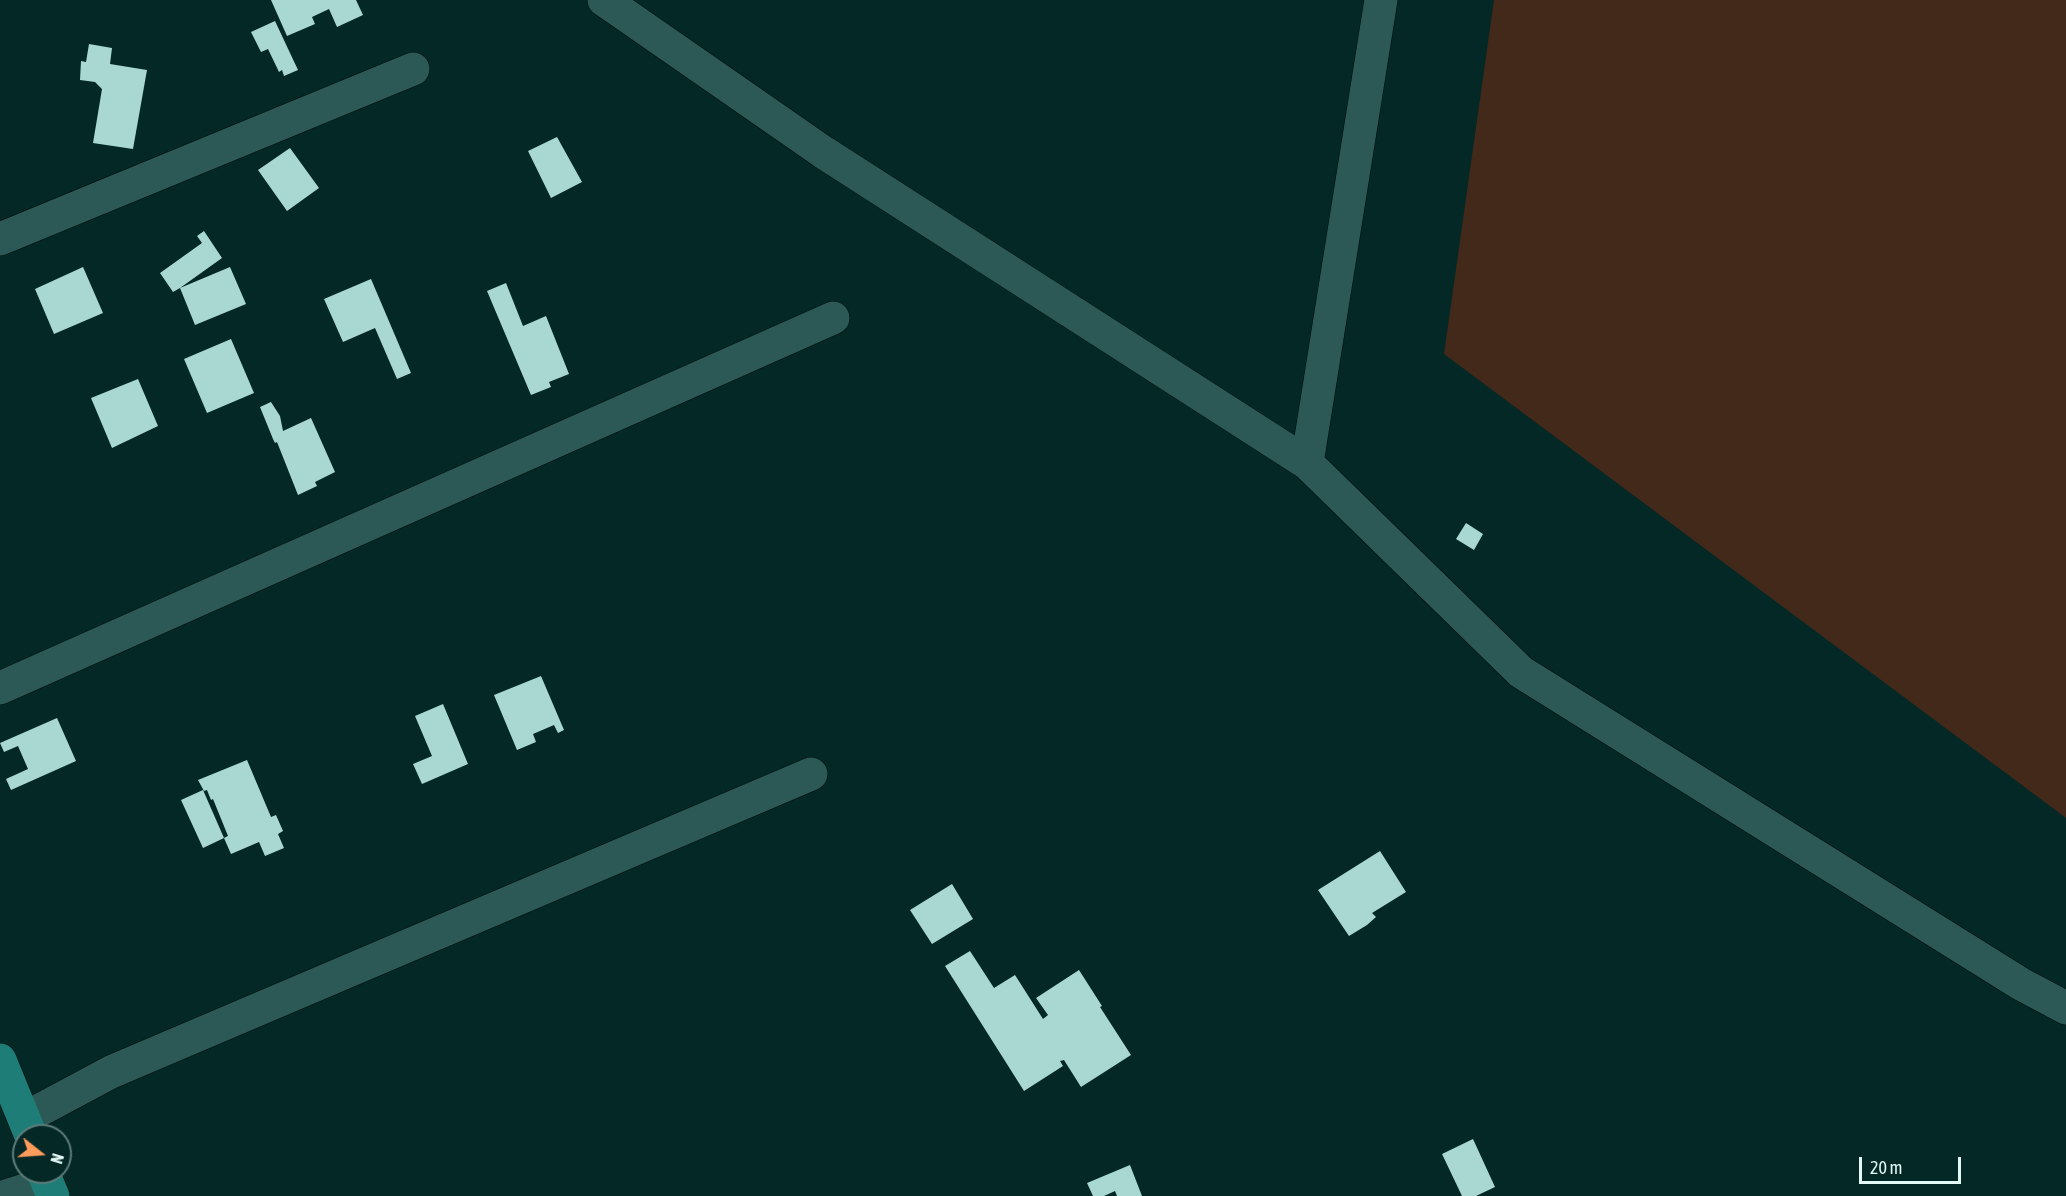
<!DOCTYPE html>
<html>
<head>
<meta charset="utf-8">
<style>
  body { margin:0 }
  #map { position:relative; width:2066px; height:1196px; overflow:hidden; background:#042825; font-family:"Asap Condensed",sans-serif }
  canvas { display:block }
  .north { position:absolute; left:12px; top:1124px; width:60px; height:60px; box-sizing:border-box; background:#042825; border:2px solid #5d7c79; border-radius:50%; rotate:107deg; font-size:16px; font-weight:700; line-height:24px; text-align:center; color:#e2f9f6 }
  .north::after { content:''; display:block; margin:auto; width:21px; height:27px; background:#ff9b5b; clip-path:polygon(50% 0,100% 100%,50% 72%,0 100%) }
  .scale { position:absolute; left:1859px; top:1157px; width:102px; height:27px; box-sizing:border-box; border:3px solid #e2f9f6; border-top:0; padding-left:8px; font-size:18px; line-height:21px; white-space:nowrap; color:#e2f9f6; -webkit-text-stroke:4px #042825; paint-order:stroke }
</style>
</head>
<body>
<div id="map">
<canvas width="2066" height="1196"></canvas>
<div class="north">N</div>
<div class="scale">20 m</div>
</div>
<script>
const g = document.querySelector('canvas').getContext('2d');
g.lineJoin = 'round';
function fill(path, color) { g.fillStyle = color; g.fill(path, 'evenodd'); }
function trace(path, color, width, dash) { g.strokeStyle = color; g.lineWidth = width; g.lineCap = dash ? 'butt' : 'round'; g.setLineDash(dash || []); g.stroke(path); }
fill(new Path2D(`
  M1494,0H2066V818L1444,354Z`), '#432919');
fill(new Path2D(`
  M271,0H356L363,15L337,27L329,9L312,17L315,24L287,36Z
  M275,21L298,70L284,76L282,70L279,72L268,49L261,52L251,32Z
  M89,44L112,48L110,64L147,70L133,149L93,143L102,89L95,82L80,80L81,61L86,62Z
  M557,137L582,182L551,198L528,151Z
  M290,148L319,188L287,211L258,170Z
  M204,231L222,258L180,288L230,267L246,304L195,325L180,288L173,292L160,273L202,243L197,236Z
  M83,267L103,313L54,334L35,289Z
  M371,279L411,373L397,379L375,328L343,342L324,299Z
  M506,283L523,326L546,316L569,374L549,382L551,387L531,395L487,291Z
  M231,339L254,393L207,413L184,359Z
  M138,379L158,426L112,448L91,398Z
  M271,402L280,416L283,431L311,418L335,472L315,482L317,486L298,495L277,442L275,443L273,439L260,407Z
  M1466,523L1483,534L1474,550L1456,539Z
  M541,676L564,730L558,733L554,725L533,734L536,742L517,750L494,695Z
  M443,704L468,764L422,784L413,764L432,756L415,716Z
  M57,718L76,761L11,790L6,779L28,769L18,746L4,752L0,743Z
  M247,760L271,817L276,815L283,831L278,834L284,848L265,856L259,842L231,854L224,838L228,836L213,799L211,800L207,790L204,791L198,780Z
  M203,790L224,838L203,848L181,800Z
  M1380,851L1406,892L1372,913L1376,917L1367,925L1349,936L1318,890Z
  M952,884L973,919L932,944L910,910Z
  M970,951L994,988L1015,975L1043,1019L1048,1015L1036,998L1079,970L1102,1006L1100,1007L1131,1055L1081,1087L1064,1060L1060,1061L1063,1066L1024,1091L945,966Z
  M1473,1139L1495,1187L1476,1196H1462L1442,1154Z
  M1130,1165L1142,1196H1117L1115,1191L1104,1196H1093L1087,1183Z`), '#a9d8d3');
const minor = new Path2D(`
  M604,0L823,152L1307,463L1521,672L2021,984L2066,1008
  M0,239L413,69
  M1307,463L1381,0
  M0,688L833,318
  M25,1118L111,1072L811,774
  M6,1196L47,1183`);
const major = new Path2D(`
  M0,1060L31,1136
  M43,1172L53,1196`);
trace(minor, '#000f0d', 34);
trace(major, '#000f0d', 34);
trace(minor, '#2c5955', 33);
trace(major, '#1e7e77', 33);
</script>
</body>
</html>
